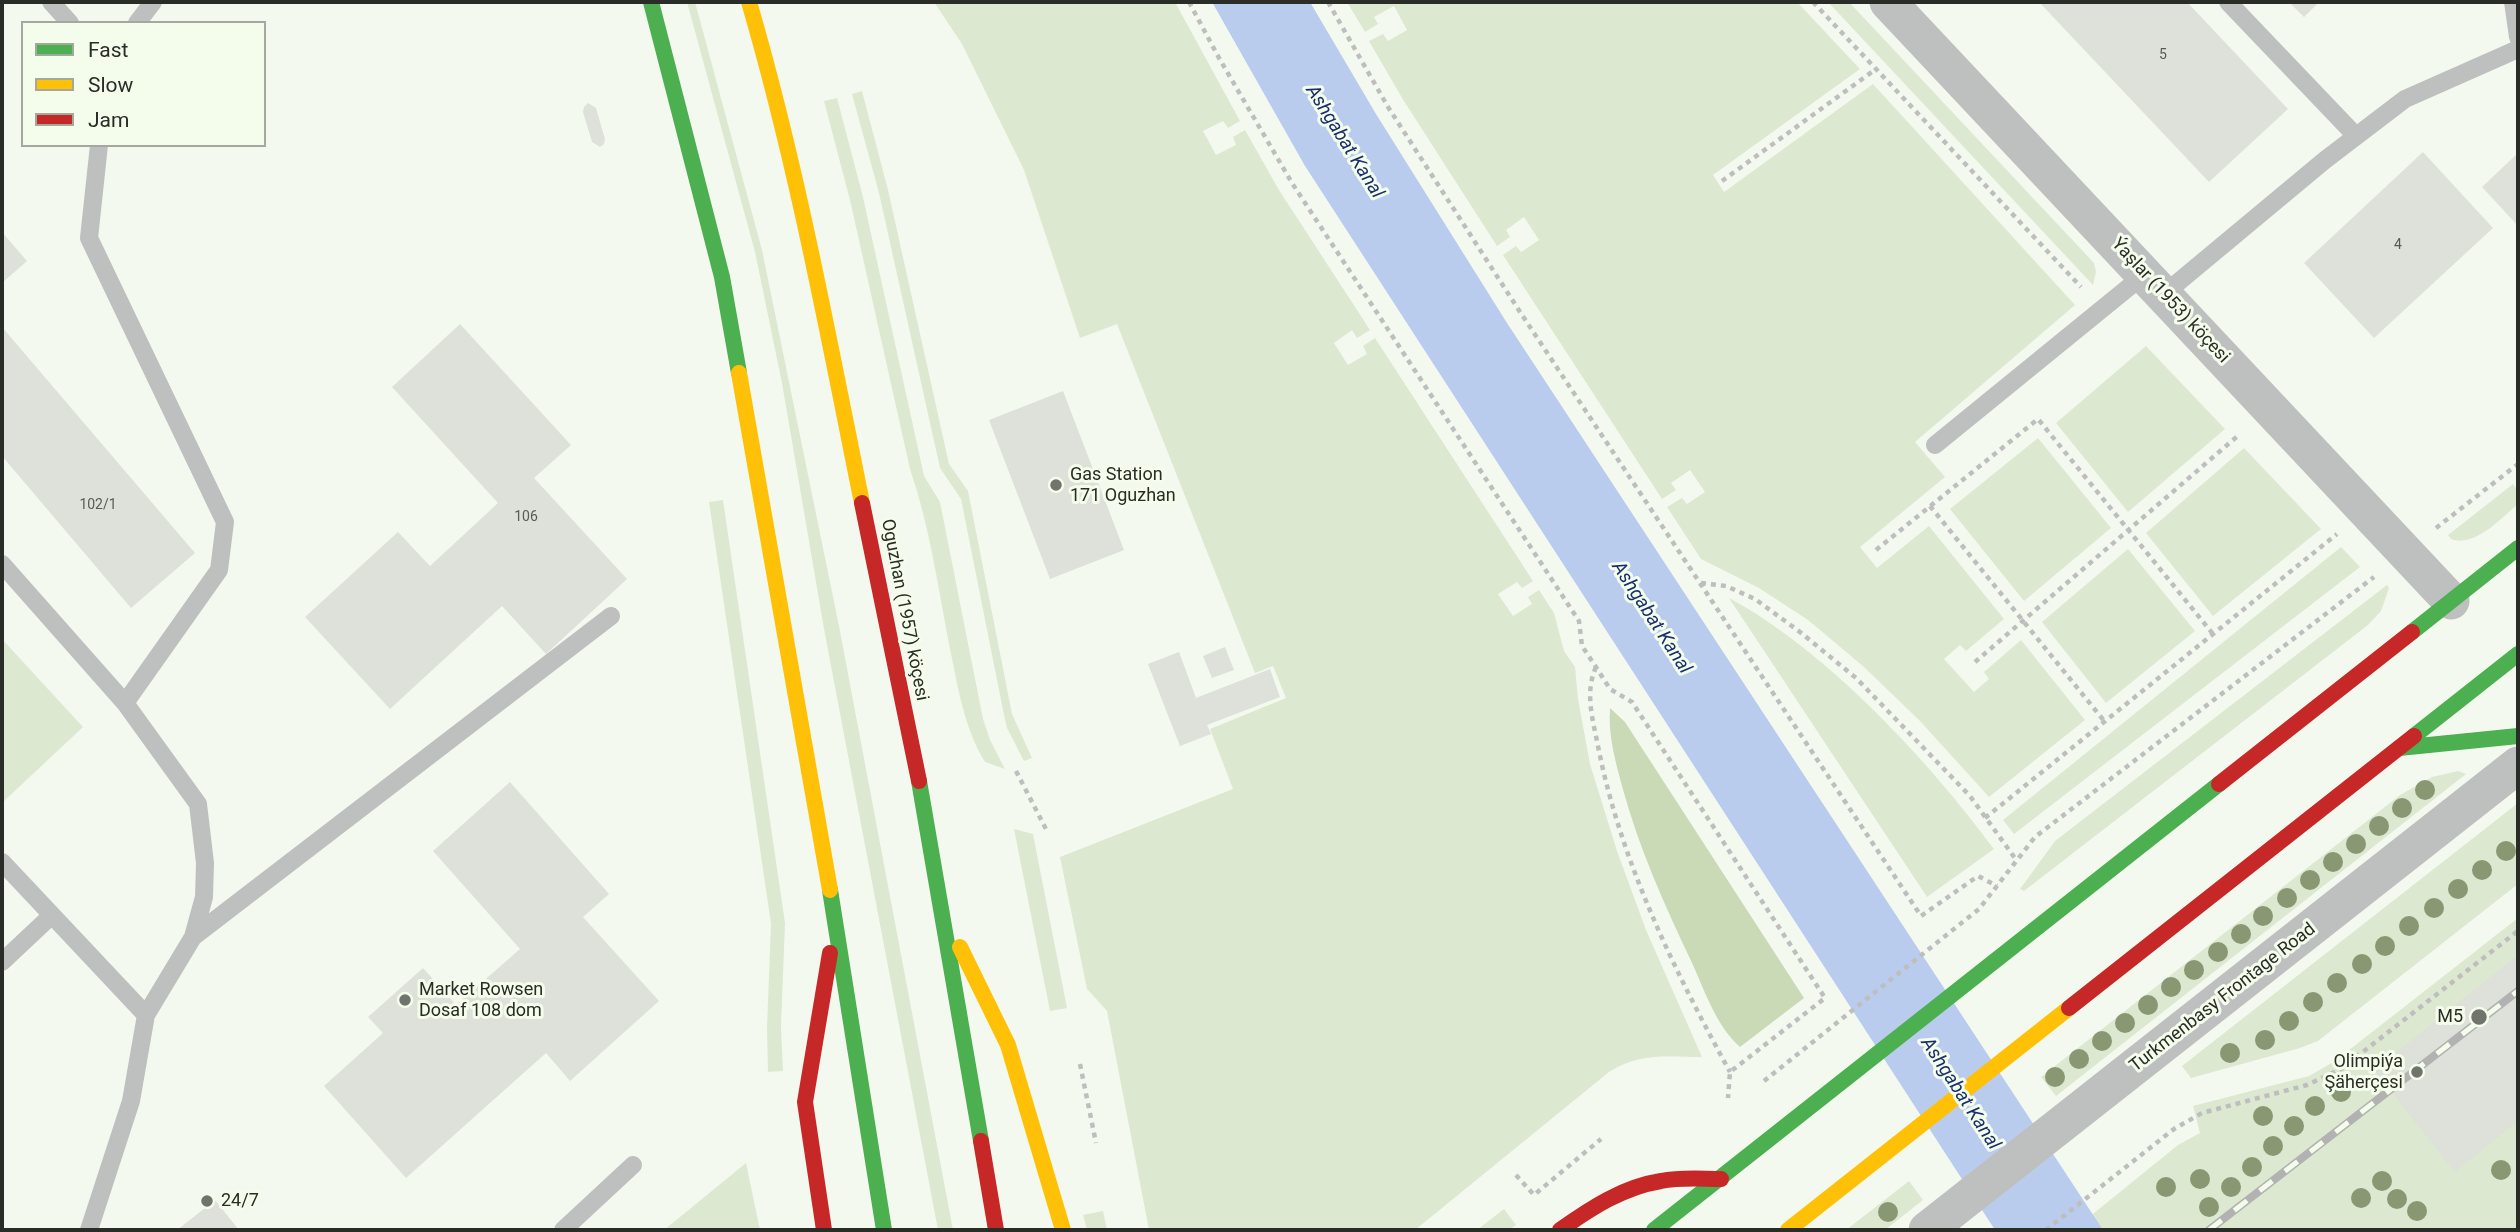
<!DOCTYPE html>
<html>
<head>
<meta charset="utf-8">
<style>
  body { margin:0 }
  #map { position:relative; width:2520px; height:1232px; overflow:hidden; background:#f4f9ef; font-family:Roboto,sans-serif }
  canvas { display:block }
  .frame { position:absolute; inset:0; border:4px solid #2a2d27; pointer-events:none }
  .legend { position:absolute; left:21px; top:21px; width:245px; height:126px; box-sizing:border-box; background:#f4fdeb; border:2px solid #a3aa9d; margin:0; padding:9px 12px; list-style:none; font-size:21px; color:#2a2d27 }
  .legend li { display:flex; align-items:center; gap:14px; height:35px }
  .legend b { width:35px; border:2px solid #a3aa9d }
</style>
</head>
<body>
<div id="map">
<canvas width="2520" height="1232"></canvas>
<div class="frame"></div>
<ul class="legend">
<li><b style="height:9px;background:#4caf50"></b>Fast</li>
<li><b style="height:9px;background:#ffc107"></b>Slow</li>
<li><b style="height:9px;background:#c62828"></b>Jam</li>
</ul>
</div>
<script>
const g = document.querySelector('canvas').getContext('2d');
g.lineJoin = 'round';
function fill(path, color) { g.fillStyle = color; g.fill(path, 'evenodd'); }
function trace(path, color, width, dash) { g.strokeStyle = color; g.lineWidth = width; g.lineCap = dash ? 'butt' : 'round'; g.setLineDash(dash || []); g.stroke(path); }
function label(font, color, halo, rows, align = 'center') {
  g.font = font + ' Roboto,sans-serif'; g.lineWidth = 6; g.setLineDash([]); g.textBaseline = 'middle'; g.strokeStyle = halo; g.fillStyle = color; for (const [text, x, y, turn = 0] of rows) {
    g.save(); g.translate(x, y); g.rotate((+turn || 0) * Math.PI / 180); g.textAlign = isNaN(turn) ? turn : align; if (halo) g.strokeText(text, 0, 0); g.fillText(text, 0, 0); g.restore();
  }
}
fill(new Path2D(`
  M687,2H695L762,250L839,626L953,1230H938L824,629L782,383L755,252Z
  M934,2H1175L1240,121L1228,128L1223,121L1203,131L1216,155L1236,145L1233,137L1245,130L1279,190L1370,330L1357,338L1352,330L1334,343L1348,365L1367,354L1363,346L1375,338L1533,581L1522,588L1517,582L1498,594L1513,616L1532,604L1528,597L1539,590L1554,613L1564,651L1575,667L1578,699L1590,764L1617,851L1646,930L1702,1057C1667,1057 1640,1052 1609,1072L1415,1230H1149L1107,1011L1087,989L1060,857L1233,789L1210,729L1286,698L1273,666L1255,673L1117,324L1080,338L1024,170L962,44Z
  M1347,2H1797L1860,69L1713,175L1724,192L1873,84L2075,305L1915,442L1945,477L1860,547L1877,568L1929,526L2004,619L1966,651L1960,645L1944,659L1974,692L1989,679L1984,672L2021,640L2085,720L1989,797L1920,721L1864,667L1808,620L1759,588L1701,559L1667,507L1682,498L1687,504L1705,492L1690,470L1671,483L1676,490L1662,499L1503,255L1516,246L1521,252L1539,240L1524,217L1506,230L1510,237L1497,246L1402,98L1369,41L1383,34L1388,41L1407,30L1394,6L1374,17L1378,24L1365,32Z
  M1828,2H1849L2094,263L2096,272L2093,285Z
  M862,91L888,190L949,464L968,491L1012,714L1032,758L1024,761L1007,728L1004,715L961,499L940,468L879,193L852,94Z
  M837,98L863,197L924,476L940,502L983,719L990,740L1005,769L985,762C964,728 958,687 950,649C938,588 930,527 910,469L850,200L824,101Z
  M2146,346L2225,429L2128,512L2056,423Z
  M2038,438L2111,528L2024,601L1950,509Z
  M2244,448L2321,529L2213,616L2146,533Z
  M2513,484L2518,491V504C2501,518 2475,548 2451,539L2448,535Z
  M723,500L785,923L781,1027L783,1071L768,1072L767,1027L771,924L709,502Z
  M2341,547L2360,567L2014,834L2003,820Z
  M2128,549L2195,631L2106,703L2042,622Z
  M2387,585L2389,588L2381,611L2368,625L2024,891L2020,889L2055,841Z
  M1729,598C1826,650 1929,761 1994,849L1927,897Z
  M2,639L83,727L2,803Z
  M2458,771L2466,774L2056,1096L2041,1077L2400,795L2432,777Z
  M2518,803V884L2318,1041L2300,1048L2191,1078L2182,1066Z
  M1014,829L1033,834L1067,1008L1050,1011Z
  M2518,918V1230H2073L2178,1145L2200,1133L2193,1106L2309,1076L2335,1061Z
  M746,1163L760,1230H664Z
  M1909,1181L1923,1200L1885,1230H1846Z
  M1504,1209L1516,1225L1509,1230H1477Z
  M1103,1211L1107,1230H1087L1083,1215Z`), '#dde8d0');
fill(new Path2D(`
  M1610,708L1625,722L1804,998L1740,1047C1717,1027 1705,992 1693,965C1665,906 1639,849 1622,786C1615,760 1608,735 1610,708Z`), '#cadab6');
fill(new Path2D(`
  M1212,2H1310L1376,114L1507,323L2103,1230H1995L1305,166Z`), '#baccee');
fill(new Path2D(`
  M2039,2H2187L2288,109L2209,182Z
  M2289,2H2319L2304,17Z
  M588,103L596,108L605,139L604,144L600,147L592,142L583,112L584,107Z
  M2423,152L2493,228L2374,338L2304,263Z
  M2518,153V226L2482,187Z
  M2,232L27,261L2,283Z
  M460,324L571,445L534,478L627,579L546,654L502,606L390,709L305,617L398,532L430,566L498,503L392,387Z
  M2,327L195,553L131,608L2,456Z
  M1063,391L1124,550L1050,579L989,420Z
  M1225,647L1234,670L1212,678L1203,656Z
  M1179,652L1196,698L1270,669L1280,697L1207,725L1211,734L1180,746L1148,664Z
  M510,782L609,894L583,917L659,1001L570,1081L546,1053L406,1178L324,1086L383,1033L368,1017L423,968L456,1005L520,949L433,851Z
  M2514,958L2518,964V1121L2455,1172L2374,1070Z
  M215,1200L239,1230H177Z`), '#dde1d9');
trace(new Path2D(`
  M1189,2L1219,58L1292,183L1579,621L1582,646L1596,667L1610,689L1632,702L1825,998L1730,1072L1728,1098
  M1328,2L1388,107L1522,315L1921,916L1978,876L1997,886
  M1813,2L2081,287
  M1722,181L1876,69
  M1930,506L2105,722
  M2436,528L2518,464
  M1876,550L2038,419L2213,634
  M1701,583L1726,586L1755,599L1800,632L1856,678L1970,796L2017,861
  M1975,662L2240,434
  M1596,667C1585,691 1592,717 1597,741C1619,858 1673,968 1730,1072
  M1016,771L1047,831
  M1985,818L2337,534
  M1080,1064L1096,1143
  M1764,1081L1979,909L2035,837L2374,577
  M1516,1175L1534,1195L1601,1139
  M2046,1230L2174,1129L2202,1113L2307,1085L2341,1069L2518,931`), '#bdbebd', 4.5, [5, 5]);
trace(new Path2D(`
  M51,2L70,23
  M2228,2L2356,136
  M2513,2L2518,37
  M137,23L153,2
  M99,145L89,238L225,522L219,570L125,703L198,804L205,863L204,897L193,937
  M2164,294L2325,160L2405,99L2518,49
  M1935,445L2145,274
  M2,564L125,703
  M2,862L146,1015
  M2,962L51,916
  M89,1230L131,1101L146,1015L193,937L611,616
  M563,1230L633,1165`), '#bec0c0', 18);
trace(new Path2D(`
  M1888,2L2451,601
  M1927,1230L2518,765`), '#bec0c0', 37);
trace(new Path2D(`
  M651,2L722,277L739,373
  M2412,632L2518,548
  M2414,736L2518,654
  M2399,748L2518,736
  M919,781L981,1141
  M830,890L884,1230
  M1654,1230L2219,784`), '#4caf50', 16);
trace(new Path2D(`
  M749,2C797,166 828,335 862,503
  M739,373L830,890
  M960,947L1008,1045L1063,1230
  M1788,1230L2069,1008`), '#ffc107', 16);
trace(new Path2D(`
  M862,503L919,781
  M2219,784L2412,632
  M2069,1008L2414,736
  M981,1141L996,1230
  M824,1230L805,1102L830,953
  M1560,1230C1591,1208 1623,1187 1661,1181C1681,1177 1701,1179 1721,1179`), '#c62828', 16);
const rail = new Path2D(`
  M2209,1230L2518,991`);
trace(rail, '#b1b2b1', 8);
trace(rail, '#f4fdeb', 5, [16]);
g.fillStyle = '#899872';
for (const [x, y] of [
  [2425,790],
  [2402,808],
  [2379,826],
  [2356,844],
  [2506,851],
  [2333,862],
  [2482,870],
  [2310,880],
  [2458,889],
  [2287,898],
  [2434,908],
  [2263,916],
  [2409,926],
  [2241,934],
  [2385,946],
  [2218,952],
  [2362,964],
  [2194,970],
  [2337,983],
  [2171,987],
  [2313,1002],
  [2148,1005],
  [2289,1021],
  [2125,1023],
  [2265,1040],
  [2102,1041],
  [2230,1053],
  [2079,1059],
  [2055,1077],
  [2341,1092],
  [2315,1106],
  [2263,1116],
  [2294,1126],
  [2273,1146],
  [2252,1167],
  [2501,1170],
  [2200,1179],
  [2382,1181],
  [2166,1187],
  [2231,1187],
  [2361,1198],
  [2397,1199],
  [2209,1207],
  [2417,1211],
  [1888,1212]
]) { g.beginPath(); g.arc(x, y, 10, 0, 2 * Math.PI); g.fill(); }
for (const [x, y, r, color] of [
  [1056,485,7,"#71746d"],
  [405,1000,7,"#71746d"],
  [2479,1017,9,"#71746d"],
  [2417,1072,7,"#71746d"],
  [207,1201,7,"#71746d"]
]) { const dot = new Path2D(); dot.arc(x, y, r, 0, 2 * Math.PI); g.fillStyle = color; g.fill(dot); trace(dot, '#f4fdeb', 2.5); }
label('14px', '#585b54', null, [
  ["5",2163,55],
  ["4",2398,245],
  ["102/1",98,505],
  ["106",526,517]
]);
label('18px', '#2a2d27', '#f4fdeb', [
  ["Ýaşlar (1953) köçesi",2170,301,47],
  ["Oguzhan (1957) köçesi",904,610,79],
  ["Turkmenbasy Frontage Road",2223,998,-38]
]);
label('18px', '#2a2d27', '#f4fdeb', [
  ["Gas Station",1070,475],
  ["171 Oguzhan",1070,496],
  ["Market Rowsen",419,990],
  ["Dosaf 108 dom",419,1011],
  ["M5",2463,1017,"right"],
  ["Olimpiýa",2403,1062,"right"],
  ["Şäherçesi",2403,1083,"right"],
  ["24/7",221,1201]
], 'left');
label('italic 19px', '#192e6c', '#f4fdeb', [
  ["Ashgabat Kanal",1344,142,58],
  ["Ashgabat Kanal",1651,618,57],
  ["Ashgabat Kanal",1960,1094,57]
]);
</script>
</body>
</html>
